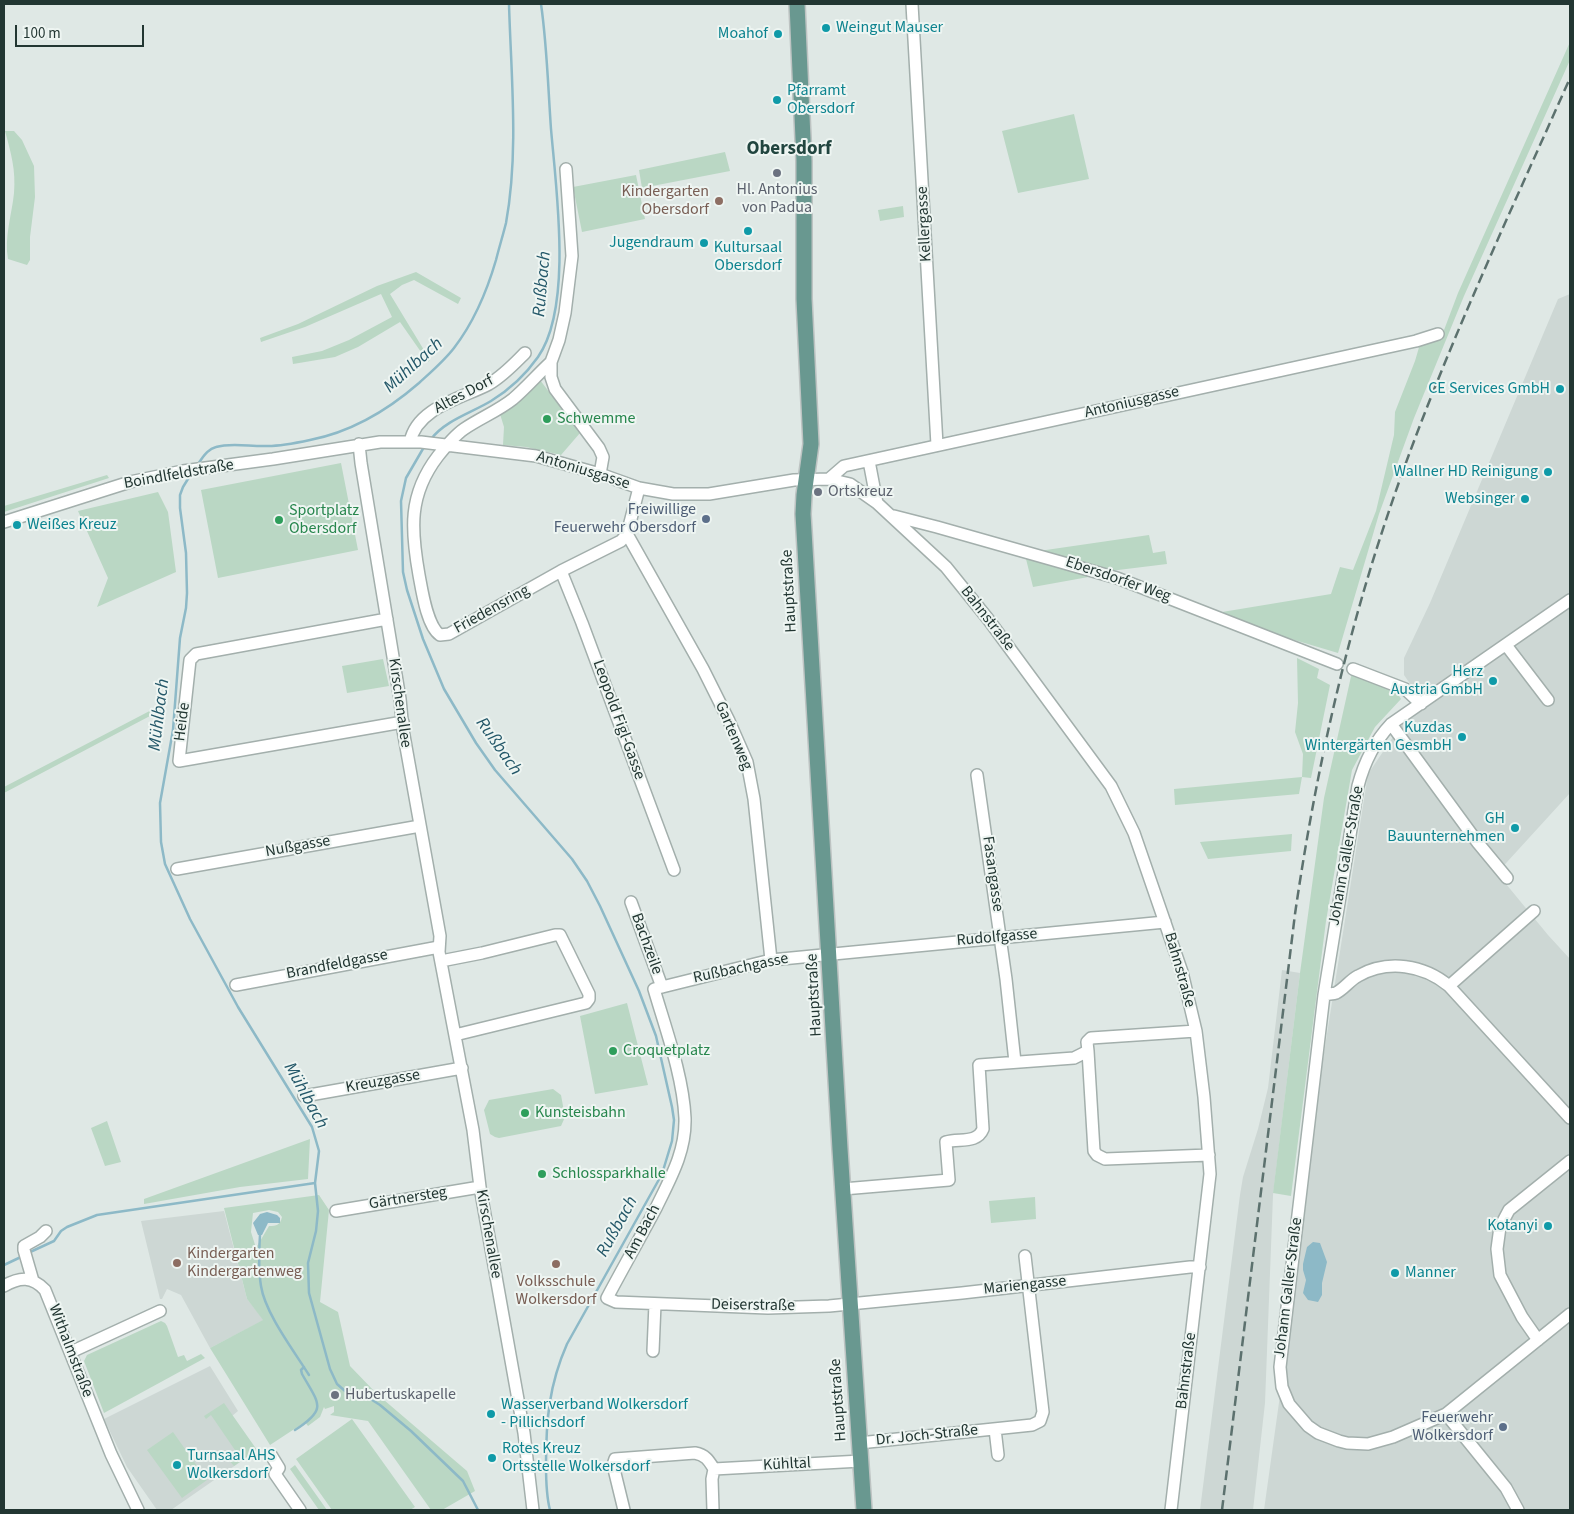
<!DOCTYPE html>
<html>
<head>
<meta charset="utf-8">
<style>
  body { margin:0 }
  #map { position:relative; width:1574px; height:1514px; overflow:hidden; background:#dfe8e5; font-family:"Source Sans 3",sans-serif }
  canvas { display:block }
  .frame { position:absolute; inset:0; border:5px solid #223632; pointer-events:none }
  .scale { position:absolute; left:15px; top:25px; width:129px; height:22px; box-sizing:border-box; border:2px solid #223632; border-top:0; padding-left:6px; font-size:15px; line-height:18px; white-space:nowrap; color:#223632; -webkit-text-stroke:4px #eef5f2; paint-order:stroke }
</style>
</head>
<body>
<div id="map">
<canvas width="1574" height="1514"></canvas>
<div class="frame"></div>
<div class="scale">100 m</div>
</div>
<script>
const g = document.querySelector('canvas').getContext('2d');
g.lineJoin = 'round';
function fill(path, color) { g.fillStyle = color; g.fill(path, 'evenodd'); }
function trace(path, color, width, dash) { g.strokeStyle = color; g.lineWidth = width; g.lineCap = dash ? 'butt' : 'round'; g.setLineDash(dash || []); g.stroke(path); }
function label(font, color, halo, rows, align = 'center') {
  g.font = font + ' "Source Sans 3",sans-serif'; g.lineWidth = 4; g.setLineDash([]); g.textBaseline = 'middle'; g.strokeStyle = halo; g.fillStyle = color; for (const [text, x, y, turn = 0] of rows) {
    g.save(); g.translate(x, y); g.rotate((+turn || 0) * Math.PI / 180); g.textAlign = isNaN(turn) ? turn : align; if (halo) g.strokeText(text, 0, 0); g.fillText(text, 0, 0); g.restore();
  }
}
fill(new Path2D(`
  M1570,294V793L1497,873L1548,935L1570,959V1510H1264L1288,1338L1318,1091L1368,774L1401,725L1448,692L1413,688L1404,675V658L1430,603L1558,299Z
  M1282,970L1300,973L1273,1195L1265,1403L1253,1510H1200L1240,1195L1243,1177L1258,1129L1268,1088Z
  M224,1211L247,1299L264,1320L210,1348L181,1295L167,1289L162,1299H160L141,1221Z
  M210,1366L238,1411L232,1416L256,1451L171,1510H157L127,1467L104,1419Z`), '#cdd7d4');
fill(new Path2D(`
  M1570,42V60L1464,296L1414,418L1379,514L1338,653L1271,633L1216,613L1331,594L1340,567L1353,570L1376,511L1394,435L1395,412L1415,361L1420,344L1441,338L1458,293Z
  M1074,114L1089,179L1018,193L1002,131Z
  M5,131H14L22,140L34,166L35,197L30,237V260L27,265L8,259C4,237 12,214 14,193C16,170 11,153 5,131Z
  M725,152L730,171L642,188L639,170Z
  M636,175L645,219L582,232L573,187Z
  M903,206L904,217L880,221L878,210Z
  M416,272L461,298L458,304L414,280L402,285L390,294L430,360L428,362L400,322L358,347L335,357L293,364L292,357L322,351L349,340L392,317L381,294L305,327L261,342L260,338L298,324L377,286Z
  M540,380L580,433L561,455L526,447L503,445L504,427L500,414Z
  M341,463L358,550L218,578L201,490Z
  M107,475L109,478L4,512V506Z
  M158,492L168,512L176,572L97,607L108,578L78,511Z
  M1149,535L1153,553L1165,551L1167,564L1110,571L1039,551Z
  M1025,555L1094,576L1033,587Z
  M1297,658L1319,669L1317,678L1330,685L1311,778L1302,777L1299,794L1175,805L1174,789L1302,777L1303,754L1295,732L1298,703Z
  M383,659L389,686L347,693L342,666Z
  M1352,672L1396,691L1401,699L1375,727L1352,770L1326,921L1291,1196L1273,1193L1300,973L1324,798Z
  M163,704V711L148,717L4,793V787Z
  M1292,834L1291,851L1208,859L1200,842Z
  M627,1003L648,1085L595,1094L580,1016Z
  M553,1089L561,1095L565,1117L561,1126L499,1138L495,1137L490,1134L484,1110L489,1100Z
  M107,1121L121,1162L105,1166L91,1128Z
  M310,1139L308,1179L240,1187L144,1204V1199Z
  M319,1195L329,1210L320,1302L338,1312L350,1366L377,1394L467,1471L475,1491L442,1510H431L368,1421L330,1415L334,1412V1406L325,1409L324,1407L320,1417L308,1426L305,1422L270,1445L210,1348L263,1320L247,1299L224,1208ZM269,1210L278,1212L282,1217C280,1225 277,1226 269,1226L256,1248L251,1232L253,1213Z
  M1035,1197L1036,1219L991,1223L989,1201Z
  M161,1321L165,1323L167,1326L178,1357L184,1355L187,1361L201,1354L205,1358L104,1413L84,1361L87,1355Z
  M224,1403L257,1450L234,1466L228,1459L237,1453L211,1415L206,1419L204,1416Z
  M352,1419L415,1507L410,1510H332L296,1459Z
  M173,1432L207,1480L182,1498L147,1450Z
  M295,1465L327,1510H319L290,1469Z`), '#bad7c4');
fill(new Path2D(`
  M267,1212L277,1215L280,1218V1223H268L262,1235H258L253,1223L260,1214Z
  M1313,1242L1320,1243L1327,1262L1322,1283V1295L1318,1302L1308,1300L1303,1293L1306,1280L1303,1270V1264L1307,1247Z`), '#8db9c7');
trace(new Path2D(`
  M431,439C446,420 471,413 491,401C509,390 526,374 538,357C573,307 556,188 551,129C548,87 547,45 541,4
  M424,447L406,478L401,501L403,572L407,590L423,639L444,689L476,743L495,770L572,859L587,881L600,906L639,991L656,1036L672,1107L674,1120L672,1141L662,1174L567,1344C549,1385 546,1420 546,1465C546,1480 546,1495 550,1510
  M197,465C202,459 207,449 216,447C232,442 251,447 268,446C282,446 296,443 310,440C351,432 388,410 419,383C431,372 444,361 454,348C474,322 487,291 496,260C499,248 503,235 506,223C519,152 511,75 509,4
  M191,474L183,487L180,495V508L186,553L187,593L186,608L180,638L173,730L160,803L161,842L165,864L190,919L238,1007L312,1127L319,1151L315,1183L318,1211L316,1231L308,1263L309,1293L330,1369L337,1384L345,1391L369,1398L380,1405L411,1431L463,1481L478,1510
  M260,1235C259,1252 258,1269 261,1286C265,1313 294,1351 309,1375
  M28,1253L54,1241L61,1231L67,1227L97,1215L315,1183
  M4,1265L23,1256
  M295,1430C328,1409 319,1404 302,1374L301,1370L304,1367`), '#8db9c7', 2.5);
const minor = new Path2D(`
  M912,4L937,445
  M566,169L572,256L565,313L559,340L551,362V377L555,389L599,448L603,457L600,474
  M551,362C538,374 526,388 513,399C498,411 480,418 464,429C454,436 446,446 438,456C408,495 411,530 419,575C422,591 427,626 440,635L449,634L561,571L621,541L627,534L639,488
  M410,442C417,407 463,398 489,384C503,376 514,364 525,353
  M359,444L361,463L400,699L403,730L440,936L439,952L473,1130L480,1187L524,1433L533,1510
  M869,461L877,503
  M829,479L844,466L1416,341L1438,334
  M894,516L937,527L1117,578L1337,664
  M4,522L130,482L183,471L273,459L380,442H421L536,456L600,474L639,488L673,494H709L794,480L829,479L850,484L877,503L946,567L988,619L1111,786L1134,833L1182,972L1196,1031L1204,1097L1210,1174L1171,1510
  M627,534L703,669L729,721L747,762L754,799L771,960
  M561,571L582,623L674,870
  M1570,600L1391,724C1374,742 1364,763 1358,786L1324,995L1280,1367L1282,1387L1289,1404L1308,1426L1318,1433L1339,1441L1347,1443L1368,1444L1393,1437L1446,1414L1570,1314
  M387,619L196,654L190,660L179,761L403,722
  M1506,645L1548,700
  M1353,669L1405,689L1421,704
  M1391,724L1478,843L1507,878
  M977,775L1006,979L1015,1062
  M177,869L420,826
  M631,902L662,987
  M1165,922L771,960L654,989C666,1030 683,1076 685,1118C686,1152 670,1179 656,1208C640,1238 623,1268 607,1298L616,1302L768,1308L829,1306L962,1293L1190,1267H1200
  M441,961L482,953L555,935H560L589,994V999L586,1003L455,1035
  M236,985L439,947
  M1449,986L1534,911
  M1324,995C1328,994 1333,994 1336,993C1344,989 1350,980 1358,976C1388,959 1424,965 1449,986L1570,1118
  M1088,1051L1094,1151L1097,1155L1105,1159L1209,1155
  M304,1096L462,1068
  M843,1189L949,1180L946,1142C959,1138 977,1144 983,1129L979,1065L1074,1058L1088,1051L1087,1042L1091,1038L1196,1031
  M336,1211L480,1187
  M33,1281L24,1250V1246L40,1237L46,1231
  M4,1286C20,1277 32,1276 45,1290L111,1454L138,1510
  M1538,1340L1522,1317L1500,1275L1497,1249L1500,1227L1509,1210L1570,1161
  M653,1351L655,1304
  M71,1352L160,1311
  M1446,1414L1506,1488L1518,1510
  M995,1429L998,1455
  M859,1443L1032,1425L1040,1421L1043,1412L1025,1256
  M271,1455L279,1468L275,1474L300,1510
  M714,1469L861,1461
  M624,1510L613,1465L615,1459L695,1453C706,1455 709,1461 714,1469L712,1479L713,1510`);
const major = new Path2D(`
  M797,4L804,161V299L811,444L804,495L803,514L840,1149L864,1510`);
trace(minor, '#a3afac', 14);
trace(major, '#bdc3c2', 18);
trace(minor, '#fff', 11);
trace(major, '#699890', 15);
trace(new Path2D(`
  M1222,1510L1295,914C1315,776 1345,640 1390,508C1440,361 1507,220 1570,78`), '#5c716e', 2.5, [10, 5]);
for (const [x, y, r, color] of [
  [826,28,5,"#0f9aa8"],
  [778,34,5,"#0f9aa8"],
  [777,100,5,"#0f9aa8"],
  [777,173,5,"#6b7280"],
  [719,201,5,"#8d6e63"],
  [748,231,5,"#0f9aa8"],
  [704,243,5,"#0f9aa8"],
  [1560,389,5,"#0f9aa8"],
  [547,419,5,"#2e9e5b"],
  [1548,472,5,"#0f9aa8"],
  [818,492,5,"#6b7280"],
  [1525,499,5,"#0f9aa8"],
  [706,519,5,"#5c6f8a"],
  [279,520,5,"#2e9e5b"],
  [17,525,5,"#0f9aa8"],
  [1493,681,5,"#0f9aa8"],
  [1462,737,5,"#0f9aa8"],
  [1515,828,5,"#0f9aa8"],
  [613,1051,5,"#2e9e5b"],
  [525,1113,5,"#2e9e5b"],
  [542,1174,5,"#2e9e5b"],
  [1548,1226,5,"#0f9aa8"],
  [177,1263,5,"#8d6e63"],
  [556,1264,5,"#8d6e63"],
  [1395,1273,5,"#0f9aa8"],
  [335,1395,5,"#6b7280"],
  [491,1414,5,"#0f9aa8"],
  [1503,1427,5,"#5c6f8a"],
  [492,1458,5,"#0f9aa8"],
  [177,1465,5,"#0f9aa8"]
]) { const dot = new Path2D(); dot.arc(x, y, r, 0, 2 * Math.PI); g.fillStyle = color; g.fill(dot); trace(dot, '#eef5f2', 2); }
label('16px', '#0d838f', '#eef5f2', [
  ["Weingut Mauser",836,28,"left"],
  ["Moahof",768,34],
  ["Pfarramt",787,91,"left"],
  ["Obersdorf",787,109,"left"],
  ["Jugendraum",694,243],
  ["Kultursaal",748,248,"center"],
  ["Obersdorf",748,266,"center"],
  ["CE Services GmbH",1550,389],
  ["Wallner HD Reinigung",1538,472],
  ["Websinger",1515,499],
  ["Weißes Kreuz",27,525,"left"],
  ["Herz",1483,672],
  ["Austria GmbH",1483,690],
  ["Kuzdas",1452,728],
  ["Wintergärten GesmbH",1452,746],
  ["GH",1505,819],
  ["Bauunternehmen",1505,837],
  ["Kotanyi",1538,1226],
  ["Manner",1405,1273,"left"],
  ["Wasserverband Wolkersdorf",501,1405,"left"],
  ["- Pillichsdorf",501,1423,"left"],
  ["Rotes Kreuz",502,1449,"left"],
  ["Ortsstelle Wolkersdorf",502,1467,"left"],
  ["Turnsaal AHS",187,1456,"left"],
  ["Wolkersdorf",187,1474,"left"]
], 'right');
label('16px', '#5b616d', '#eef5f2', [
  ["Hl. Antonius",777,190,"center"],
  ["von Padua",777,208,"center"],
  ["Ortskreuz",828,492],
  ["Hubertuskapelle",345,1395]
], 'left');
label('16px', '#785e54', '#eef5f2', [
  ["Kindergarten",709,192],
  ["Obersdorf",709,210],
  ["Kindergarten",187,1254,"left"],
  ["Kindergartenweg",187,1272,"left"],
  ["Volksschule",556,1282,"center"],
  ["Wolkersdorf",556,1300,"center"]
], 'right');
label('16px', '#223632', '#eef5f2', [
  ["Kellergasse",925,224,-93],
  ["Altes Dorf",464,395,-28],
  ["Antoniusgasse",1132,403,-13],
  ["Antoniusgasse",583,471,17],
  ["Boindlfeldstraße",179,475,-10],
  ["Ebersdorfer Weg",1118,580,19],
  ["Hauptstraße",790,591,-93],
  ["Friedensring",492,610,-29],
  ["Bahnstraße",987,619,52],
  ["Kirschenallee",399,703,82],
  ["Leopold Figl-Gasse",618,720,70],
  ["Heide",183,722,-83],
  ["Gartenweg",733,736,67],
  ["Nußgasse",298,847,-10],
  ["Johann Galler-Straße",1347,856,-80],
  ["Fasangasse",992,874,82],
  ["Rudolfgasse",997,938,-5],
  ["Bachzeile",646,944,70],
  ["Brandfeldgasse",337,965,-11],
  ["Rußbachgasse",741,969,-12],
  ["Bahnstraße",1179,970,74],
  ["Hauptstraße",815,995,-93],
  ["Kreuzgasse",383,1082,-10],
  ["Gärtnersteg",408,1199,-9],
  ["Am Bach",643,1232,-62],
  ["Kirschenallee",488,1234,80],
  ["Mariengasse",1025,1286,-6],
  ["Johann Galler-Straße",1289,1288,-83],
  ["Deiserstraße",753,1306,1],
  ["Withalmstraße",70,1351,69],
  ["Bahnstraße",1187,1371,-83],
  ["Hauptstraße",839,1400,-94],
  ["Dr. Joch-Straße",927,1436,-6],
  ["Kühltal",787,1465,-3]
]);
label('16px', '#27864d', '#eef5f2', [
  ["Schwemme",557,419],
  ["Sportplatz",289,511],
  ["Obersdorf",289,529],
  ["Croquetplatz",623,1051],
  ["Kunsteisbahn",535,1113],
  ["Schlossparkhalle",552,1174]
], 'left');
label('16px', '#4e5e75', '#eef5f2', [
  ["Freiwillige",696,510],
  ["Feuerwehr Obersdorf",696,528],
  ["Feuerwehr",1493,1418],
  ["Wolkersdorf",1493,1436]
], 'right');
label('italic 18px', '#245869', '#eef5f2', [
  ["Rußbach",543,284,-85],
  ["Mühlbach",414,366,-42],
  ["Mühlbach",160,715,-83],
  ["Rußbach",498,747,55],
  ["Mühlbach",305,1096,61],
  ["Rußbach",618,1227,-61]
]);
label('bold 19px', '#21453f', '#eef5f2', [
  ["Obersdorf",789,150]
]);
</script>
</body>
</html>
